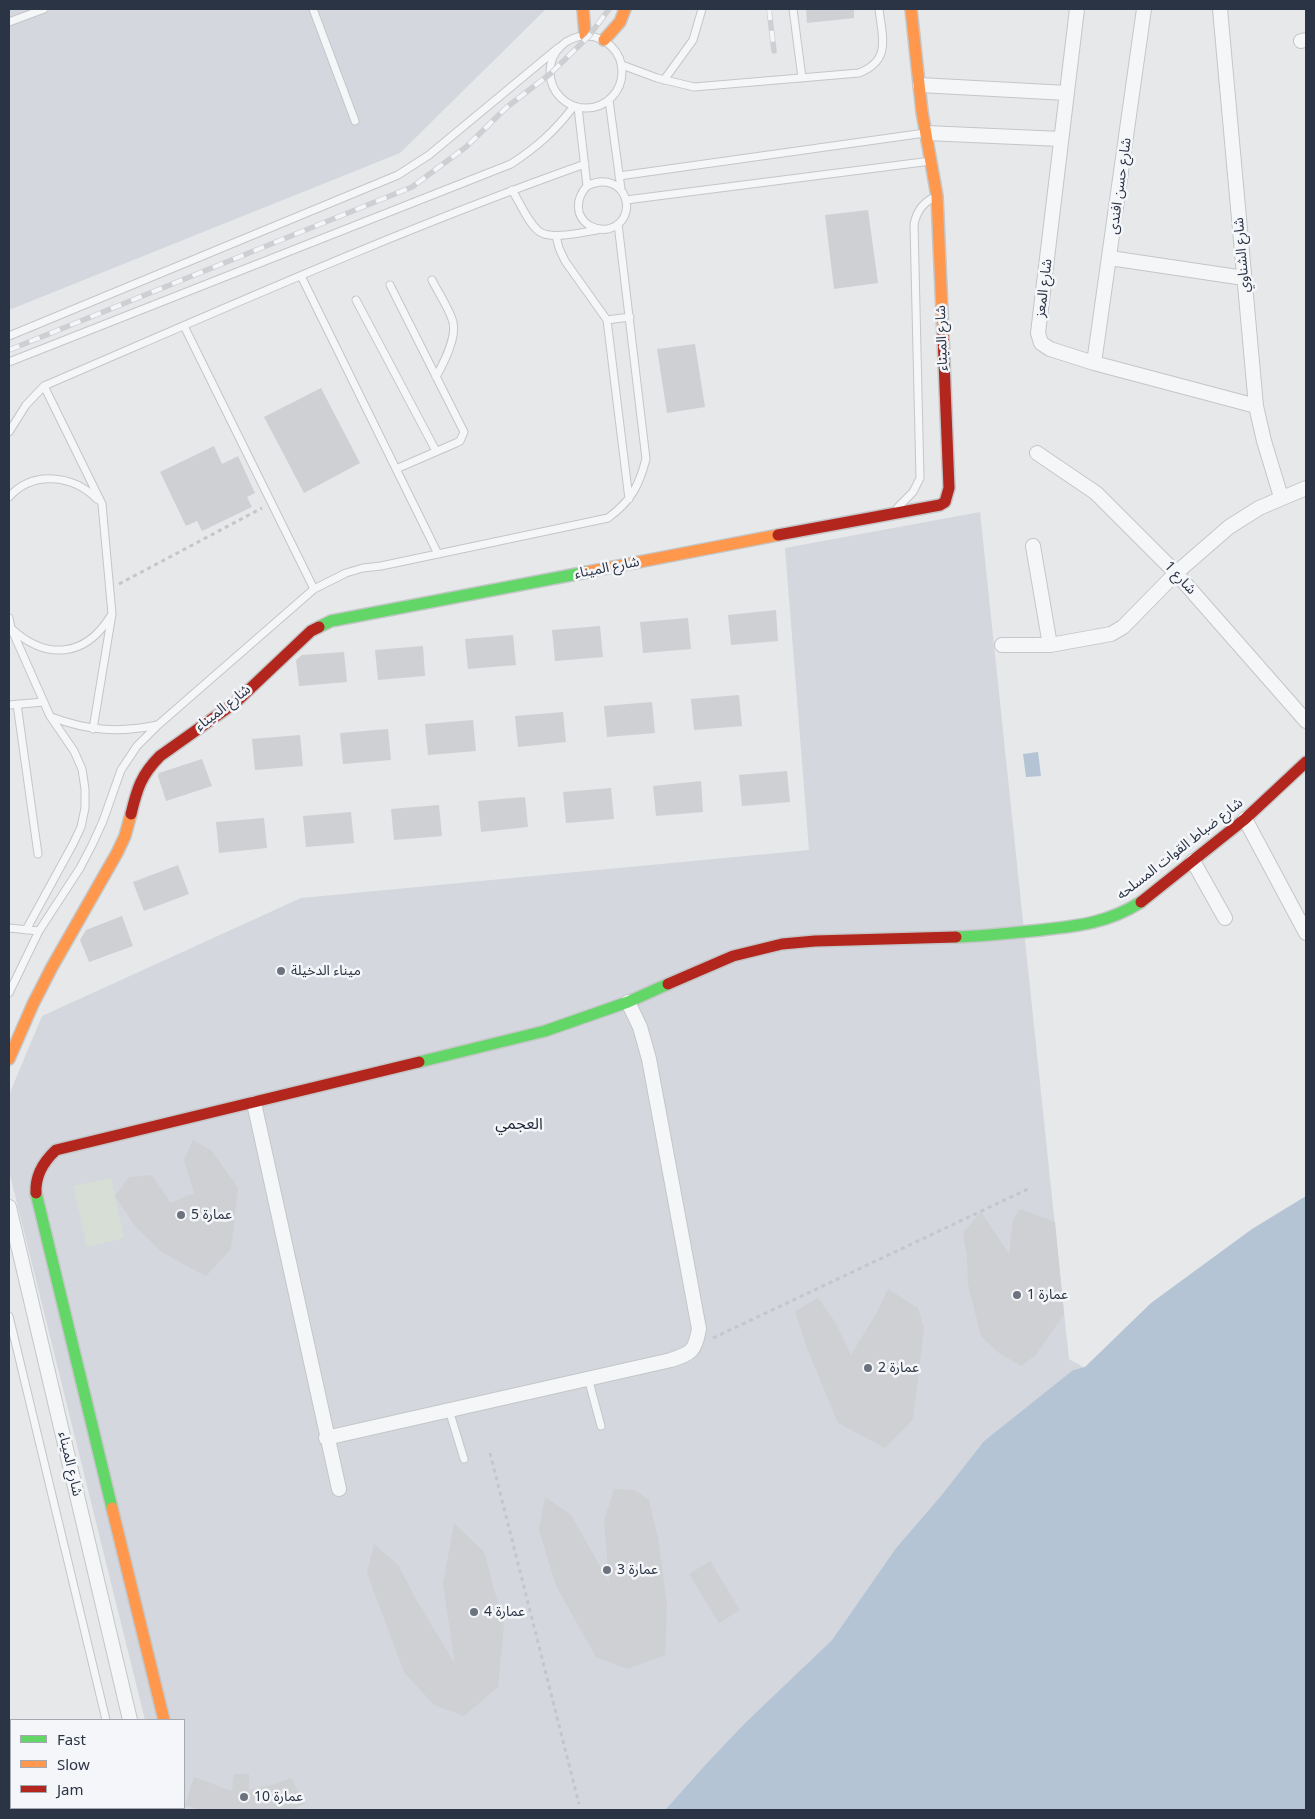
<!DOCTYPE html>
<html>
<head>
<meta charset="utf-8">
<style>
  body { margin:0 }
  #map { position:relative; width:1315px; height:1819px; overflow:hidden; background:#e6e8ea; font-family:"Noto Sans",sans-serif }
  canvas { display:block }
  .frame { position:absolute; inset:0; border:10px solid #2b3445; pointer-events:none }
  .legend { position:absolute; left:10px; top:1719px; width:175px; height:90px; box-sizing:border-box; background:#f4f6f9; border:1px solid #a4a8b1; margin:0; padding:6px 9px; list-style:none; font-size:15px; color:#2b3445 }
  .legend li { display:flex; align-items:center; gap:10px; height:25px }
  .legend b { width:25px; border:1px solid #a4a8b1 }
</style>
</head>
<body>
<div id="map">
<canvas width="1315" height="1819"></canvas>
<div class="frame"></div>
<ul class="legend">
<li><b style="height:6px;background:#63d668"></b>Fast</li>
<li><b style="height:6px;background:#ff974d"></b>Slow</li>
<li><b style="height:6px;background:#b3261e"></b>Jam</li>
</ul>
</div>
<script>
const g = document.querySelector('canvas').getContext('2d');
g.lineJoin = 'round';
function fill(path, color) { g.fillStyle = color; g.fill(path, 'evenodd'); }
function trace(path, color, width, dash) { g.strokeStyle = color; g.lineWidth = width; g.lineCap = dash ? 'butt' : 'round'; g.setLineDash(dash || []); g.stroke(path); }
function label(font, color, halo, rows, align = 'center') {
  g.font = font + ' "Noto Sans","Noto Sans Arabic",sans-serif'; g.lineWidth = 5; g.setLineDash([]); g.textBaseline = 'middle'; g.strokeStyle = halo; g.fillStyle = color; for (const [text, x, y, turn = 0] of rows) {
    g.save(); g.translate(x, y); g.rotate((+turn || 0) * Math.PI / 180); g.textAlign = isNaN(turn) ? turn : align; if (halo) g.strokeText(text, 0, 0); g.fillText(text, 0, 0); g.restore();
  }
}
fill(new Path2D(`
  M9,9H546L400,153L9,310Z
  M980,512L1069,1359L1085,1368L1073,1370L984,1441L940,1497L896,1548L832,1640L745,1723L706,1764L665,1810H166V1808H184V1720H145L9,1171V1100L11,1090L42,1016L301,898L809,850L785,548Z`), '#d4d7dd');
fill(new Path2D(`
  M111,1178L124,1238L87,1247L73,1186Z`), '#d6ded6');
fill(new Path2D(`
  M1038,752L1041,776L1026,777L1023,754Z
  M1306,1196V1810H665L706,1764L745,1723L832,1640L896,1548L940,1497L984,1441L1073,1370L1085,1367L1151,1303L1252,1229Z`), '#b4c4d5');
fill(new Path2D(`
  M806,9H854V18L807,23Z
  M868,210L878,283L834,289L825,215Z
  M695,344L705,407L667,413L657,349Z
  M321,388L360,463L304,493L264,417Z
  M214,446L222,464L238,456L255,493L247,497L252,507L202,531L197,521L186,526L160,472Z
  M776,610L778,641L731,645L728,615Z
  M688,618L691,649L643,653L640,622Z
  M600,626L603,657L555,661L552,630Z
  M513,635L516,665L468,669L465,639Z
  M423,646L425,676L378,680L375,650Z
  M344,652L347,682L299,686L296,660L302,655Z
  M739,695L742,726L694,730L691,699Z
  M652,702L655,733L607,737L604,706Z
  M563,712L566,742L518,747L515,716Z
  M473,720L476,751L428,755L425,724Z
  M388,729L391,760L343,764L340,733Z
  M300,735L303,766L255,770L252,739Z
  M202,759L212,786L166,801L158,776L159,773Z
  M787,771L790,802L742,806L739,775Z
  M701,781L703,812L656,816L653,786Z
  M611,788L614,819L566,823L563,792Z
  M525,797L528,827L481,832L478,801Z
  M439,805L442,836L394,840L391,809Z
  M351,812L354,843L306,847L303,816Z
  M264,818L267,848L219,853L216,822Z
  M178,865L189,894L144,911L133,882Z
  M122,916L133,946L89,962L80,940L86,930Z
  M193,1140L212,1151L238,1188L231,1249L206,1276L163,1253L135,1226L115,1196L129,1177L152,1175L171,1203L194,1193L184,1160Z
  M1021,1209L1055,1222L1064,1314L1036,1355L1021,1366L999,1353L981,1336L968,1284L967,1257L963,1233L981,1212L1009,1254L1013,1219Z
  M888,1289L918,1308L924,1328L913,1419L885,1448L838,1423L807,1348L795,1311L818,1298L835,1322L851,1355L877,1312Z
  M614,1489L634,1490L649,1500L658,1538L667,1605L665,1655L627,1669L596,1657L556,1586L539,1530L545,1497L571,1515L609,1582L604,1521Z
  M454,1523L484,1552L504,1625L498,1687L464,1716L434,1705L404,1672L367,1573L374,1544L398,1565L417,1601L455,1664L443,1584Z
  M710,1561L740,1610L719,1623L689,1574Z
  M234,1774H249V1790L275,1784L291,1778L305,1804L290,1810H200L185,1805L194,1777L232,1791Z`), '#ced0d3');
const lane = new Path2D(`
  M313,9L355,121
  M793,9L802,78
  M9,22L44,9
  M550 72a36 36 0 1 1 72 0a36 36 0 1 1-72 0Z
  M622,65L657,78L694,87L859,73C892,60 882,37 879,9
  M664,80L693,40L702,9
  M609,100L621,189
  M578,107L587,186C576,198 574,216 590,226C596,229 602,230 608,229C642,220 626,167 587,186
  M619,176L925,133
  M512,190C519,201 529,225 540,232C552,240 583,232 597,230
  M626,200L931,161
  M556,236L559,248L565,261L607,320L629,499
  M301,276L438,554
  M432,280C439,294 449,308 453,322C457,338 443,364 436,377
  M390,285L464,432L460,441L456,443L396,469
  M356,300L436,451
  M607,320L630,317
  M184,326L314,589
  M9,336L398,175L429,155L558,48
  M9,362L511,164C537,147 555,131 574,106
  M44,386L102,504L112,614L93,729
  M9,432L26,405L44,386C223,309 401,229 585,164
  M9,497C33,470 73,475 97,499
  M898,507L913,492L920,478L914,224C917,211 922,204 934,197
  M9,618L11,628L50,716L74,751L82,769L85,789V808L81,827L73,844L26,930
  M13,630C47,660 85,657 110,617
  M17,704L38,854
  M9,705L44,702
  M51,717C89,731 118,733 158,725
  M9,928L39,931
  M9,993L39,931L80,868L92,845L103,821L121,770L137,746L158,725L314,589L346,573L363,568L381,566L608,518C631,501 639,486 646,459L618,224
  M9,1316L106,1720
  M588,1378L601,1426
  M449,1410L464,1459
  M127,1808L128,1810`);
const street = new Path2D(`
  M1077,9L1038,333L1041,343L1050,349L1094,363L1256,406
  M1220,9L1256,406L1264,441L1281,497
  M1301,41L1306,40
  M920,85L1067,93
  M926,133L1061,139
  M1110,258L1244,278
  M1094,363L1144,9
  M1037,453L1096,493L1176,573L1306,721
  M1033,546L1050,645
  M1002,645H1050L1111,634L1123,627L1176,573L1229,527L1259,508L1306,488
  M1245,819L1306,933
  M1193,861L1225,918
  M254,1103L339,1489
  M9,1207L130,1720
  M326,1438L671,1360C692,1353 695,1351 699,1329L649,1059L640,1027L628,1002
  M151,1808L152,1810`);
const fast = new Path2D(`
  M319,627L331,621L587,572
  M956,937C984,936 1012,933 1041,930C1078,926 1108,923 1141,902
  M419,1062L545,1031L628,1002L668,984
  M36,1193L112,1508`);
const slow = new Path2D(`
  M583,9L585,35
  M911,9L922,112L937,196L943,335
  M604,40L620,22L625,9
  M587,572L778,535
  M9,1059L33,1004L52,967L117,853L125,836L131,814
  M112,1508L164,1720`);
const jam = new Path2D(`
  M778,535L940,505L945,502L949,488L943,335
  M131,814C137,789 141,775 160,756L236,702L311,631L319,627
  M1141,902L1245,819L1306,762
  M668,984L733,956L782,944L815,941L956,937
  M36,1193C35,1175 43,1162 56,1150L419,1062`);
trace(lane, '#c4c6c8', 9);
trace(street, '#c4c6c8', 16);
trace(fast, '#c4c6c8', 14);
trace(slow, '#c4c6c8', 14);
trace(jam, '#c4c6c8', 14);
trace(new Path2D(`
  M119,584L262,508
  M713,1338L1030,1188
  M490,1453L579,1804`), '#c5c6ca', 3, [4, 4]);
trace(lane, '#f5f6f7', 7);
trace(street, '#f5f6f7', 14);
trace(fast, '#63d668', 11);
trace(slow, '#ff974d', 11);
trace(jam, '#b3261e', 11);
const rail = new Path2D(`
  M769,9L774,51
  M9,350L412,187L466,147L507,107L550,74L589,36L609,9`);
trace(rail, '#cecfd2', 5.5);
trace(rail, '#f4f6f9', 4, [11]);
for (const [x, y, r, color] of [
  [281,971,5,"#6c737f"],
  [181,1215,5,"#6c737f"],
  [1017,1295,5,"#6c737f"],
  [868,1368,5,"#6c737f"],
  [607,1570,5,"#6c737f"],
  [474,1612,5,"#6c737f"],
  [244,1797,5,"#6c737f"]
]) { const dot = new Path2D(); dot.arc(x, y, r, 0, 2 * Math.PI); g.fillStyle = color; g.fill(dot); trace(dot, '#f4f6f9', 2); }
label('14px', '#2b3445', '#f4f6f9', [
  ["شارع حسن افندى",1120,186,-82],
  ["شارع الشناوي",1242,255,-95],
  ["شارع المعز",1044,288,-83],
  ["شارع الميناء",942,338,-92],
  ["شارع الميناء",607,568,-11],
  ["شارع 1",1180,578,47],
  ["شارع الميناء",223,708,-38],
  ["شارع ضباط القوات المسلحه",1180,849,-38],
  ["شارع الميناء",70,1464,77]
]);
label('14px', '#2b3445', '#f4f6f9', [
  ["ميناء الدخيلة",291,971],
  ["عمارة 5",191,1215],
  ["عمارة 1",1027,1295],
  ["عمارة 2",878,1368],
  ["عمارة 3",617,1570],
  ["عمارة 4",484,1612],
  ["عمارة 10",254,1797]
], 'left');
label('16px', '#1d2536', '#f4f6f9', [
  ["العجمي",519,1124]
]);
</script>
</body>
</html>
